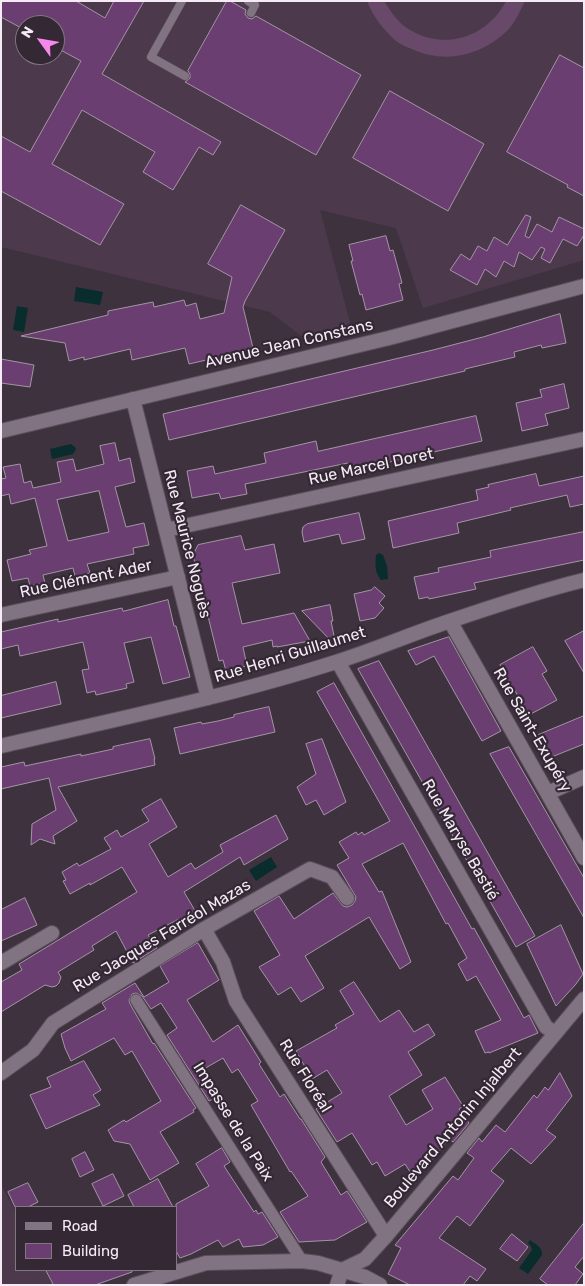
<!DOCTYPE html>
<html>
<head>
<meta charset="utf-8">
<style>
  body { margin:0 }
  #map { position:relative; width:585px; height:1286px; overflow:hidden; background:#3f323f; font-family:Rubik,sans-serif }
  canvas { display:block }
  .frame { position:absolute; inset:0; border:2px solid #f4ebf4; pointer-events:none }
  .legend { position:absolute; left:15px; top:1206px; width:162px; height:65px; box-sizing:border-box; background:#342835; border:1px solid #817681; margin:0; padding:6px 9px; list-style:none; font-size:15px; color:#f4ebf4 }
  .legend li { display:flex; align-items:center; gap:10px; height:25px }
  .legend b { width:25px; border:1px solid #817681 }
  .north { position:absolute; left:15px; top:15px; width:50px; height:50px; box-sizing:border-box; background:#342835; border:1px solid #817681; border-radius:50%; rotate:302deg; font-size:14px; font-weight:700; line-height:20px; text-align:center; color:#f4ebf4 }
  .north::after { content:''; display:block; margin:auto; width:18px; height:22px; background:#f788eb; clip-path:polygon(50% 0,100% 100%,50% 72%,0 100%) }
</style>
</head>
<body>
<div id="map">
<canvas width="585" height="1286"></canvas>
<div class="frame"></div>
<ul class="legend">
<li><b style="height:6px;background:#827382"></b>Road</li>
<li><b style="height:14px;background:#6b3e71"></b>Building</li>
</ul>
<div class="north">N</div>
</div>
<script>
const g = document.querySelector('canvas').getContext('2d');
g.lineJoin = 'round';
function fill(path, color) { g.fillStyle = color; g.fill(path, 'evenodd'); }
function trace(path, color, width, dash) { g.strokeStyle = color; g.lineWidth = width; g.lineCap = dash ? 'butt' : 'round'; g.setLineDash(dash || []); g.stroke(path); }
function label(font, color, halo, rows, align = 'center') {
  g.font = font + ' Rubik,sans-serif'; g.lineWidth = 4.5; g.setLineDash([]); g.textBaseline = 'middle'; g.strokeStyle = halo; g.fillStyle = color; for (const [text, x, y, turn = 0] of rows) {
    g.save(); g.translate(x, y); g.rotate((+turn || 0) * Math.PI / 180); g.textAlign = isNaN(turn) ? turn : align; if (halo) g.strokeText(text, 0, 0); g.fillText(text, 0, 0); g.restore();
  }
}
fill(new Path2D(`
  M1,1H584V260L423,308L396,228L320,210L351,326L304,338L270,312L1,247ZM25,25H55V55H25Z
  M1,1185L16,1212V1270H46L54,1285H1Z`), '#4c3a4c');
fill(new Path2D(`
  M367,1H384C391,12 399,24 410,30C445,51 488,37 506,1H525C520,11 515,23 507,31C482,55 446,64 414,50C408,47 401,45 396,41C384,30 373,17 367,1Z`), '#69496a');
fill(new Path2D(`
  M76,287L103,292L100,305L74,301Z
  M17,306L28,308L24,332L13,330Z
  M71,444L75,447L76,449L73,454L52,459L50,449Z
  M379,553L383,555L387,566L388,579L381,580C375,573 375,564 376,555Z
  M271,857L277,867L256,881L249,870Z
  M530,1240C535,1244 543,1247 542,1255L528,1274L519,1268L532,1250L531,1246L528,1243Z`), '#092c2d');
const building = new Path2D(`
  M1,1H76L105,18L114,1H144L102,74L221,142L213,155L199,147L173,190L143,172L155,152L82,110L52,164L124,204L100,245L1,191V136L30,152L81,61L55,47V25H25V30L1,17Z
  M227,1H230L246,10L245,14L248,18L252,19L256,16L361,75L316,155L185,82L190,78V74L188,71Z
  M560,55L584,68V196L567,187L568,185L507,152Z
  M390,91L484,144L448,211L353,158Z
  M241,205L285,230L245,301L243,307L254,352L229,358L228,355L189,364L185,348L132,360L130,349L84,360V357L69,361L65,343L21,336L108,315V311L153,302L154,307L184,300L186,306L196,303L200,319L224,313L232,277L208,264Z
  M526,215L531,217L525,236L529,238L537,224L552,232L559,217L584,229V235L577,246L563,239L550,263L541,258L545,249L541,247L532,260L519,252L514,267L504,261L496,277L485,269L477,285L450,270L461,254L470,260L478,246L487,251L494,237L507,245Z
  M386,236L390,251L393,250L402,283L399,284L403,300L366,310L362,294L360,295L351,261H353L349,245Z
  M560,314L566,343L542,348L541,345L514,352L515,357L465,369V371L169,440L163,414L433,350L483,337Z
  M1,359L34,365L30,387L1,383Z
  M564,384L569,408L545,414L548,425L522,431L516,403L542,397L540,390Z
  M476,416L482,441L350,471L348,463L245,484L247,494L221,499L219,493L192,498L187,471L213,466L215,474L266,463L264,453L316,441L318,451Z
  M115,443L119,461L130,458L135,482L115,487L126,527L144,523L149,545L133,548L134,554L87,564L90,573L75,576L73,568L43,575L45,583L30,586L28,578L12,581L7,560L31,554L29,550L47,546L35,498L11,504L9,494L1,496V479L6,478L3,467L20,464L24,483L31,481L33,488L61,482L57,462L73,459L76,471L104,464L100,446ZM99,491L109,532L68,541L57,500Z
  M536,474L539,486L584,476V504L570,507L567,495L510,508L511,510L457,523L459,533L393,548L388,521L478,500L476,490L489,487L488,485Z
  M359,513L365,539L342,544L339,534L304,542L302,532L303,527L307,524Z
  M584,532V560L474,583L476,589L429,599L428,597L419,599L414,577L439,572L438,568L491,557L490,551Z
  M241,536L245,550L274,544L280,573L232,583L242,624L294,613L310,641L277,647V646L273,647L272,640L243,647L247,666L226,671L223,660L219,661L193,555L198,545Z
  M375,587L385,596L379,603L384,608L375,618L360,621L354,594L371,590Z
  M168,600L174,626H176L190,677L163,684L151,637L124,643L134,682L126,684L127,688L96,695L95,691L87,693L82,670L89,669L83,642L20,656L18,645L1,649V632L58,619V622L122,608L123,611Z
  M330,605L333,621H331L336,646L302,611Z
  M584,631V673L565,641Z
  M449,637L501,731L482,741L434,656L416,665L408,651Z
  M533,647L547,671L542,674L557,700L529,715L500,665Z
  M379,661L535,936L516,947L358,669Z
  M56,682L61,704L1,718V696Z
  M334,683L472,929L474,928L524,1018L529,1015L538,1033L489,1053V1052L485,1053L475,1031L501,1020L476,976L467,981L458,964L467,958L448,923L446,924L403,843L362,864L379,892L382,891L411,962L400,969L369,917L305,956L324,988L301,1002L291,987L278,995L259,967L280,955L254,911L279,896L294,919L333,893L343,906L347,907L352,905L355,901L356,897L337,865L349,858L339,842L356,832L358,835L362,832L364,835L390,821L317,692Z
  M269,707L275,732L180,754L174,728L201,722L202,724L218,721L234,717V715Z
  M584,716V744L549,758L545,748L542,749L536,736Z
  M150,739L155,759H154L155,765L58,787L77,821L53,836L55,844L40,839L31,845L32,824L56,810L49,778L1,789V767L24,762L25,766L81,754V756L113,749V747Z
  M322,739L346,802L324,815L316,800L306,805L297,787L316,774L306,744Z
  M509,747L584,878V918L490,754Z
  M161,799L177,827L149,844L168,877L191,863L195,869L223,852L220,845L276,815L288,839L244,865L240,857L184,892L200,919L183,928L179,919L148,935L157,948L133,963L116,931L92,946L94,950L58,972L61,977L59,983L56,986L52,987L45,985L1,1012V982L22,970L19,964L137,892L122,867L90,885V883L70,894L63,881L66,880L62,872L77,863L79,866L111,849L104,838L117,830L121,837L149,821L142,810Z
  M25,898L37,925L1,941V910Z
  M561,925L583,974L576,984L556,1006L527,944Z
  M198,943L219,980L187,1000L213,1042L238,1025L261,1062L259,1064L280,1097L284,1094L300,1119H301L325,1157L321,1162L341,1195L347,1191L367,1222L335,1240L299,1242L280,1212L308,1196L291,1171L290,1172L251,1105L258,1101L238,1069L232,1073L223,1058L202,1070L214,1091L209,1094L213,1099L209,1101L167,1035L177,1028L161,1003L151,1009L142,996L136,993L132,994L129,1000L130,1004L153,1044L154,1043L196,1108L193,1110L194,1112L160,1132L179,1163L150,1180L130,1144L114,1141L108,1130L124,1120L126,1122L161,1101L132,1051L125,1055L114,1038L71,1061L65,1048L61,1034L106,1009L102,1003L135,983L144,997L169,982L160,966Z
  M354,982L380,1022L399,1010L414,1032L428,1024L435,1035L408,1052L422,1075L389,1096L406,1125L433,1109L422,1090L445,1077L463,1106L459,1109L469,1123L453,1142L449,1139L427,1166L412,1175L405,1164L385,1176L377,1162L372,1165L352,1133L337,1142L316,1109L342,1093L327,1070L312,1079L296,1051L337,1028L335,1025L354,1014L340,991Z
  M84,1061L101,1090L93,1095L100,1105L46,1129L30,1095L51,1087L47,1078Z
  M560,1073L572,1096L546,1130L556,1137L531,1164L511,1148L491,1171L504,1181L470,1226L457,1216L439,1238L486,1269L477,1281L470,1276L463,1285H410L388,1274L401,1248L395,1245L453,1176L458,1180L474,1158L467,1153L479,1138L482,1142L496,1125L505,1132L534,1095L537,1098L545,1087L548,1090Z
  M222,1148L230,1162L224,1166L254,1212L256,1210L258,1214L262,1212L278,1237L263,1245L243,1247L239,1239L223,1247L218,1240L191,1254L180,1258L176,1251V1204L209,1186L196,1164Z
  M85,1152L94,1170L80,1177L72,1159Z
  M113,1174L124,1196L103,1206L92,1184Z
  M158,1179L173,1207H134L128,1195Z
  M28,1183L38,1202L28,1207H15L8,1192Z
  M584,1223V1256L575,1267L583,1274L575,1285H548L540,1279Z
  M512,1234L528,1247L517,1261L500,1249Z
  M46,1270H132V1272L95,1285H54Z`);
fill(building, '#6b3e71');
trace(building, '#a395a5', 1);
const service = new Path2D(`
  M182,1L151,57L185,76
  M248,1L255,5L251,13`);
const pedestrian = new Path2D(`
  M136,1000L302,1261`);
const minor = new Path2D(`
  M133,399L208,698
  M166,530L584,439
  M1,615L178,577
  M450,621L584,858
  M338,662L546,1027L555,1033
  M1,746C113,720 226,697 336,662C374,650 411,634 450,621C494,606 539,591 584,580
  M548,793L584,777
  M204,929L223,962L236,1001L386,1236
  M1,963L52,933
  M1,1073L33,1050L53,1023L204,929L310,869L332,877L347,898
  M134,1285L206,1263L302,1261L318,1263L365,1277L380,1285`);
const tertiary = new Path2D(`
  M1,431L389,338L584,286
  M337,1285L342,1270L365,1259L386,1236L584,999`);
trace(service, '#5b505c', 9);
trace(pedestrian, '#5b505c', 13);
trace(minor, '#5b505c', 16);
trace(tertiary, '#5b505c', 16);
trace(service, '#827382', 8);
trace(pedestrian, '#827382', 11);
trace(minor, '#827382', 14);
trace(tertiary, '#827382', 14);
label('16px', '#f4ebf4', '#342835', [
  ["Avenue Jean Constans",289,344,-13],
  ["Rue Marcel Doret",371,467,-12],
  ["Rue Maurice Noguès",187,544,76],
  ["Rue Clément Ader",86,579,-12],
  ["Rue Henri Guillaumet",290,655,-17],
  ["Rue Saint-Exupéry",532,730,60],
  ["Rue Maryse Bastié",460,840,60],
  ["Rue Jacques Ferréol Mazas",162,936,-31],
  ["Rue Floréal",305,1076,58],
  ["Impasse de la Paix",233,1122,58],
  ["Boulevard Antonin Injalbert",453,1128,-50]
]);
</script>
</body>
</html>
